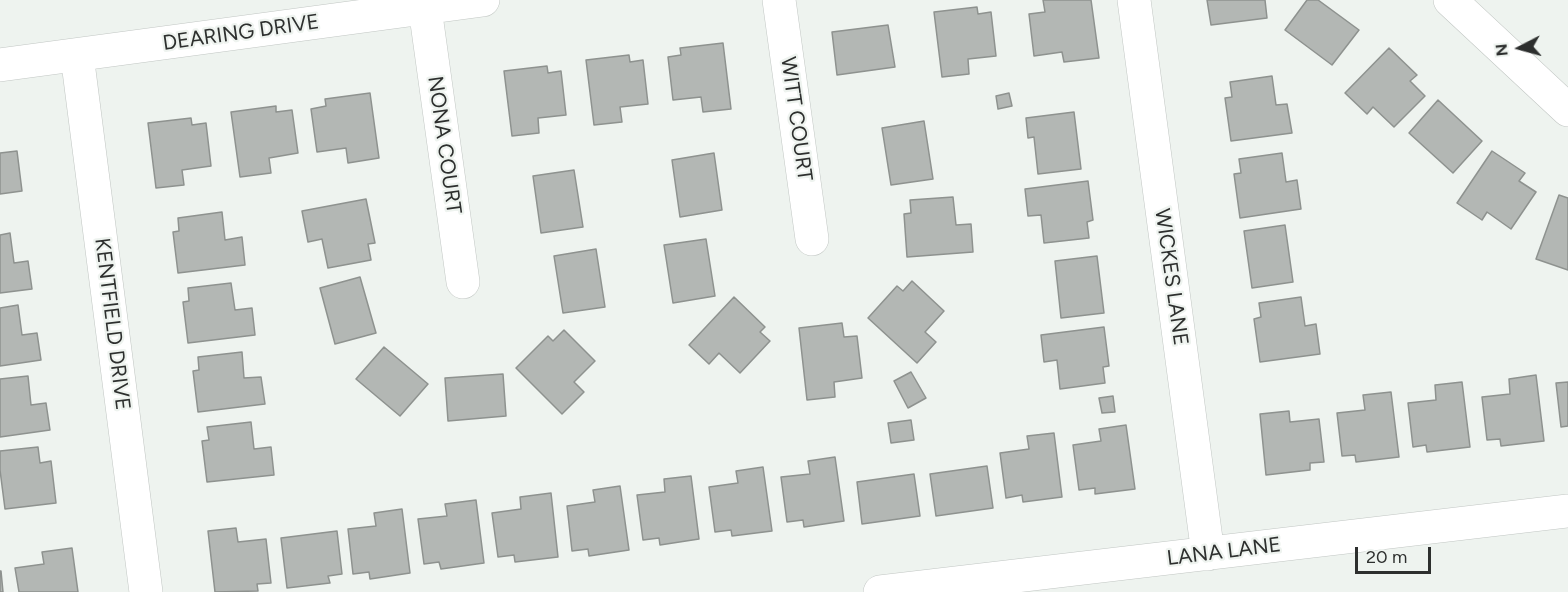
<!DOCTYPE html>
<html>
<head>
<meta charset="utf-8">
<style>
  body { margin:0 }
  #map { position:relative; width:1568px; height:592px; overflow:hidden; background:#eef3ef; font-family:Figtree,sans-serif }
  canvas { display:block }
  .north { position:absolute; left:1490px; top:18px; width:60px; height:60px; -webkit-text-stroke:4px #eef3ef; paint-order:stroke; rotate:264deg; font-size:16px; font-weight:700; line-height:24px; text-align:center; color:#2d2f2e }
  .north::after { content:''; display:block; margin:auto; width:21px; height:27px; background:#2d2f2e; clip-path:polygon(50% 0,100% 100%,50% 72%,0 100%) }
  .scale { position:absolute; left:1355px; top:547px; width:76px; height:27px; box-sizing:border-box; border:3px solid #2d2f2e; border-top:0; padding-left:8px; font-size:18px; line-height:21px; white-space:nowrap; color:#2d2f2e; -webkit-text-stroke:4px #eef3ef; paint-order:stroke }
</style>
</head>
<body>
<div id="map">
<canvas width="1568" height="592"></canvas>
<div class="north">N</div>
<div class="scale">20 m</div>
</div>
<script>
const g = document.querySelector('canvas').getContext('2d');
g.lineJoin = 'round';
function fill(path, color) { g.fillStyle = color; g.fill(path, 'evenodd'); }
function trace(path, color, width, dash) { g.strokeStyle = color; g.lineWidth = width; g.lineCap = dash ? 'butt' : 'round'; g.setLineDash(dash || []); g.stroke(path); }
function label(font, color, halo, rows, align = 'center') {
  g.font = font + ' Figtree,sans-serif'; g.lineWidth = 4.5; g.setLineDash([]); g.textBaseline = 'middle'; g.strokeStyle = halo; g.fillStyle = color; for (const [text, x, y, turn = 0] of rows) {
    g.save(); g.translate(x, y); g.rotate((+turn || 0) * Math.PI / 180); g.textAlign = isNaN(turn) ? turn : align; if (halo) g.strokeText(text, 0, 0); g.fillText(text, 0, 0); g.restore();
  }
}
const building = new Path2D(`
  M1043,0H1091L1099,58L1064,62L1062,52L1034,56L1029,14L1045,12Z
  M1207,0H1265L1267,18L1211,25Z
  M1307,0H1318L1359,30L1332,65L1285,30Z
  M977,7L978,14L991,12L996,56L968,59L969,74L942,77L934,12Z
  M888,25L895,67L837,75L832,32Z
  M723,43L731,109L703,112L701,97L673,100L668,57L681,55L680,48Z
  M1389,48L1417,75L1410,81L1425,96L1394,127L1373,107L1367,114L1345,93Z
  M629,55L630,62L643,60L648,104L620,107L622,122L594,125L586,60Z
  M547,66L548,73L561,71L566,115L538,118L539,133L512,136L504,71Z
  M1272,76L1276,105L1287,104L1292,133L1231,141L1225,98L1232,97L1230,82Z
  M370,93L379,158L348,163L346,148L317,152L311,109L326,106L325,99Z
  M1009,93L1012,106L998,109L996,96Z
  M1438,100L1482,141L1453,173L1409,133Z
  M276,106V112L292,110L298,153L269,158L271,173L240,177L231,112Z
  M1074,112L1081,169L1038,174L1034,137L1028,138L1026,118Z
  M191,118L192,125L206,123L211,166L182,170L184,185L156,188L148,123Z
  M924,121L933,179L891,185L882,128Z
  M17,151L22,191L0,194V153Z
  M1492,151L1525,173L1519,181L1536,192L1511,229L1487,212L1482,220L1457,203Z
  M714,153L722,210L680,217L672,160Z
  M1282,153L1286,182L1297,180L1301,209L1240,218L1234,174L1241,173L1239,159Z
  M574,170L583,227L541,233L533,176Z
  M1088,181L1093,220L1087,222L1089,238L1044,243L1041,215L1028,216L1025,189Z
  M1559,195L1568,198V270L1536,259Z
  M953,197L956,225L971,224L973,252L907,257L904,214L911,213L910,200Z
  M366,199L375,243L368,244L371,260L328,268L322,239L308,242L302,211Z
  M222,212L225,240L242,237L245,265L178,273L173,232L179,231L178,218Z
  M1285,225L1293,282L1252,288L1244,231Z
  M10,233L14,263L28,261L32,289L0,293V235Z
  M706,239L715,296L673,303L664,245Z
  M596,249L605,307L563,313L554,256Z
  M1097,256L1104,313L1061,318L1055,261Z
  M360,277L376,333L335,344L320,288Z
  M912,281L944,311L925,332L936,342L917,363L868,318L897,286L903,291Z
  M231,283L235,310L252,308L255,335L188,343L183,302L189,301L188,288Z
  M734,297L765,327L760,332L770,341L740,373L719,353L709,364L689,345Z
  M1301,297L1305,326L1316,324L1320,354L1260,362L1254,319L1261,317L1259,303Z
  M18,305L22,335L37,333L41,360L0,366V308Z
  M842,323L844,337L857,336L862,378L834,382L835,397L807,400L799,328Z
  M1104,327L1109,366L1103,367L1105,383L1060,389L1057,360L1044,362L1041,335Z
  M564,330L595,361L574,382L584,392L562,414L516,368L548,336L553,341Z
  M384,347L428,384L400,416L356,379Z
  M242,352L244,378L261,377L265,404L198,412L193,371L199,370L198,357Z
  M911,372L926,398L908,408L894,381Z
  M503,374L506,416L448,421L445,378Z
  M1536,375L1544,441L1501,446L1500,439L1487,440L1482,397L1510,394L1509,379Z
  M28,376L31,405L46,403L50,430L0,437V379Z
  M1462,382L1470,447L1427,452L1426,445L1413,447L1408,403L1436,400L1435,385Z
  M1568,382V426L1561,427L1556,383Z
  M1391,392L1399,457L1356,462L1355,455L1342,456L1337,413L1365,410L1363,395Z
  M1113,396L1115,412L1102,413L1099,398Z
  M1289,411L1290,422L1319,419L1324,462L1310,463V470L1266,475L1260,414Z
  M911,420L914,440L891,443L888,423Z
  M251,422L254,449L271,447L274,475L207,482L202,441L209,440L207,427Z
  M1126,425L1135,489L1095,494V488L1079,490L1073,445L1101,441L1099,429Z
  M1054,433L1062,497L1023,502L1022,495L1006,498L1000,453L1029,449L1027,436Z
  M38,447L40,463L51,461L56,503L5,509L0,470V451Z
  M835,457L844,521L804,527L803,520L787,522L781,477L810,474L808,461Z
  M987,466L993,508L936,516L930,474Z
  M763,467L772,531L732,536L731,530L715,532L709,487L738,483L736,471Z
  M914,474L920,516L862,524L857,482Z
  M691,476L699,539L660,545L659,538L643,540L637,495L665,492L664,479Z
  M620,486L629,550L589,556L588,549L572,551L567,506L595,502L593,490Z
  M551,493L558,557L515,562L514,555L498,557L492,513L521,509L520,497Z
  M476,500L484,563L441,569L439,562L424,564L418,519L447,516L445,504Z
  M402,509L410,573L370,579L369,572L353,574L348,529L376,526L374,513Z
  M236,528L238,542L266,539L271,583L257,584L258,591L215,592L208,531Z
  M337,531L342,574L328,576L330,583L287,588L281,538Z
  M72,548L78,592H19L15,568L44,564L42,552Z
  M0,571H1L3,592H0Z`);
fill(building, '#b3b7b4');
trace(building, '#8e928f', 1.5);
const minor = new Path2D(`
  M779,0L812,239
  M1134,0L1208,554
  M1450,0L1568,110
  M425,8L463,282
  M77,55L146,592
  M0,65L483,0
  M880,592L1568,511`);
trace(minor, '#c1c6c3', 34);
trace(minor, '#fff', 33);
label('21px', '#2d2f2e', '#eef3ef', [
  ["DEARING DRIVE",241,33,-8],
  ["WITT COURT",796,119,82],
  ["NONA COURT",444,145,82],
  ["WICKES LANE",1171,277,82],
  ["KENTFIELD DRIVE",112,324,83],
  ["LANA LANE",1224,552,-7]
]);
</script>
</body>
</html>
